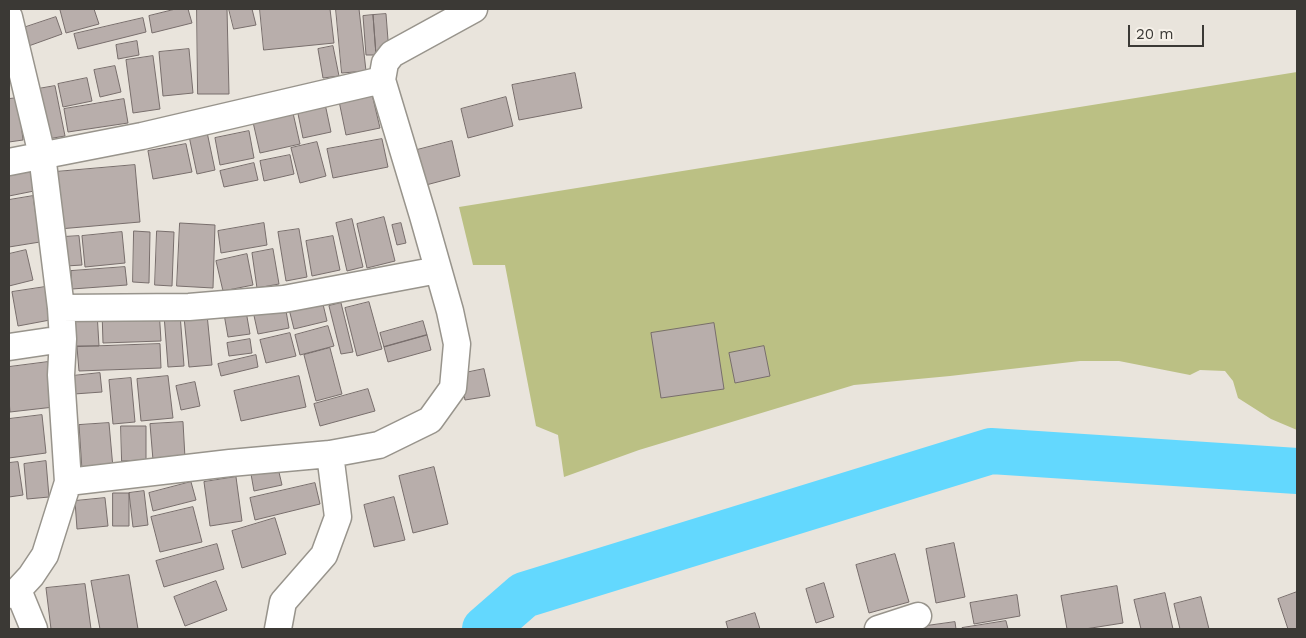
<!DOCTYPE html>
<html>
<head>
<meta charset="utf-8">
<style>
  body { margin:0 }
  #map { position:relative; width:1306px; height:638px; overflow:hidden; background:#e9e4dc; font-family:"Work Sans",sans-serif }
  canvas { display:block }
  .frame { position:absolute; inset:0; border:10px solid #3b3935; pointer-events:none }
  .scale { position:absolute; left:1128px; top:25px; width:76px; height:22px; box-sizing:border-box; border:2px solid #3b3935; border-top:0; padding-left:6px; font-size:15px; line-height:18px; white-space:nowrap; color:#3b3935; -webkit-text-stroke:4px #f6f1e9; paint-order:stroke }
</style>
</head>
<body>
<div id="map">
<canvas width="1306" height="638"></canvas>
<div class="frame"></div>
<div class="scale">20 m</div>
</div>
<script>
const g = document.querySelector('canvas').getContext('2d');
g.lineJoin = 'round';
function fill(path, color) { g.fillStyle = color; g.fill(path, 'evenodd'); }
function trace(path, color, width, dash) { g.strokeStyle = color; g.lineWidth = width; g.lineCap = dash ? 'butt' : 'round'; g.setLineDash(dash || []); g.stroke(path); }
fill(new Path2D(`
  M1297,72V430L1271,419L1238,398L1233,381L1225,371L1200,370L1190,375L1119,361H1080L950,376L854,385L639,450L564,477L558,435L536,426L505,265H473L459,207Z`), '#bbc084');
trace(new Path2D(`
  M485,629L524,595L991,451L1297,471`), '#63d8fe', 46);
const building = new Path2D(`
  M65,9H94L99,24L66,33L60,10Z
  M176,9H188L192,23L152,33L149,16Z
  M197,9H227L229,94H198Z
  M229,9H252L256,25L234,29Z
  M260,9H330L334,43L264,50Z
  M336,9H359L366,71L342,73Z
  M386,14L389,53L376,55L373,15Z
  M373,15L376,55H366L363,16Z
  M56,17L62,34L23,48L17,30Z
  M143,18L146,32L78,49L74,34Z
  M137,41L139,55L118,59L116,45Z
  M333,46L339,76L323,78L318,49Z
  M189,49L193,93L163,96L159,52Z
  M153,56L160,109L133,113L126,60Z
  M115,66L121,92L100,97L94,70Z
  M575,73L582,108L519,120L512,85Z
  M87,78L92,101L63,107L58,84Z
  M55,86L65,136L42,140L32,90Z
  M372,94L380,128L346,135L339,101Z
  M506,97L513,126L468,138L461,109Z
  M18,98L23,140L9,142V99Z
  M124,99L128,123L68,132L64,109Z
  M324,99L331,132L303,138L296,104Z
  M293,113L300,144L260,153L253,122Z
  M249,131L254,158L220,165L215,138Z
  M207,132L215,170L197,174L189,136Z
  M382,139L388,167L333,178L327,149Z
  M452,141L460,176L426,185L417,150Z
  M317,142L326,176L300,183L291,148Z
  M186,144L192,172L153,179L148,151Z
  M290,155L294,174L264,181L260,161Z
  M254,163L258,180L224,187L220,171Z
  M29,165L34,191L9,196V169Z
  M135,165L140,222L59,229L55,172Z
  M33,196L40,242L9,247V200Z
  M384,217L395,261L367,268L357,224Z
  M352,219L363,267L347,271L336,223Z
  M180,223L215,225L213,288L177,286Z
  M264,223L267,245L221,253L218,231Z
  M401,223L406,243L397,245L392,225Z
  M299,229L307,277L286,281L278,232Z
  M134,231L150,232L149,283L133,282Z
  M157,231L174,232L172,286L155,285Z
  M122,232L125,263L85,267L82,236Z
  M79,236L82,265L66,266L63,237Z
  M333,236L340,270L312,276L306,241Z
  M273,249L279,284L257,288L252,253Z
  M26,250L33,280L9,286V254Z
  M247,254L253,285L223,291L216,261Z
  M125,267L127,285L72,289L71,271Z
  M45,287L50,320L18,326L12,292Z
  M322,300L327,321L294,329L289,309Z
  M369,302L382,349L357,356L345,308Z
  M341,303L353,352L341,354L329,306Z
  M285,305L289,328L258,334L253,311Z
  M159,309L161,341L103,343L102,311Z
  M246,311L250,334L228,337L224,314Z
  M72,312H97L99,346H73Z
  M180,314L184,366L168,367L164,315Z
  M207,314L212,365L189,367L184,317Z
  M423,321L427,335L384,347L380,333Z
  M714,323L724,389L661,398L651,333Z
  M328,326L334,346L300,355L295,335Z
  M290,333L296,356L266,363L260,340Z
  M427,335L431,350L388,362L384,347Z
  M250,339L252,353L229,356L227,343Z
  M160,344L161,368L79,371L77,347Z
  M764,346L770,376L735,383L729,353Z
  M330,348L342,394L316,401L304,355Z
  M256,355L258,367L221,376L218,364Z
  M48,362L54,407L10,412L9,400V367Z
  M484,369L490,396L465,400L460,374Z
  M100,373L102,392L74,394L72,376Z
  M168,376L173,418L141,421L137,379Z
  M299,376L306,407L241,421L234,391Z
  M131,378L135,422L113,424L109,380Z
  M195,382L200,406L181,410L176,386Z
  M368,389L375,411L320,426L314,404Z
  M42,415L46,453L9,458V419Z
  M183,422L185,458L153,460L150,424Z
  M109,423L113,468L82,470L79,425Z
  M121,426H146V460L122,461Z
  M46,461L49,497L27,499L24,464Z
  M18,462L23,495L9,497V463Z
  M434,467L448,524L413,533L399,476Z
  M278,468L282,485L254,491L251,474Z
  M236,477L242,521L210,526L204,482Z
  M191,482L196,500L153,511L149,493Z
  M315,483L320,504L255,520L250,498Z
  M144,491L148,525L133,527L129,493Z
  M113,493H129V526H113Z
  M394,497L405,540L374,547L364,505Z
  M105,498L108,526L77,529L75,501Z
  M193,507L202,542L160,552L151,517Z
  M275,518L286,554L242,568L232,531Z
  M954,543L965,597L936,603L926,549Z
  M217,544L224,569L164,587L156,561Z
  M895,554L909,602L869,613L856,565Z
  M129,575L138,629H100L91,581Z
  M216,581L227,610L185,626L174,597Z
  M824,583L834,617L816,623L806,589Z
  M85,584L91,629H51L46,588Z
  M1117,586L1123,623L1085,629H1067L1061,596Z
  M1297,592V629H1288L1278,599Z
  M1165,593L1173,629H1141L1134,600Z
  M1017,595L1020,616L974,624L970,603Z
  M1201,597L1209,629H1180L1174,604Z
  M755,613L760,629H728L726,622Z
  M1006,621L1008,629H962V628Z
  M955,622L956,629H902Z`);
fill(building, '#b8aeab');
trace(building, '#786e6c', 1);
const minor = new Path2D(`
  M9,17L42,155L61,308L63,339L61,375L68,482L45,555L31,576L18,590L9,595
  M9,162L142,136L382,80
  M61,308L189,307L284,299L438,270
  M9,347L63,339
  M68,482L230,463L330,454L379,445L430,420L453,388L457,344L450,311L423,216L382,80L385,63L392,54L474,9
  M18,590L34,629
  M278,629L283,602L324,555L338,517L330,454
  M878,629L918,616`);
trace(minor, '#98948c', 29);
trace(minor, '#fff', 26);
</script>
</body>
</html>
